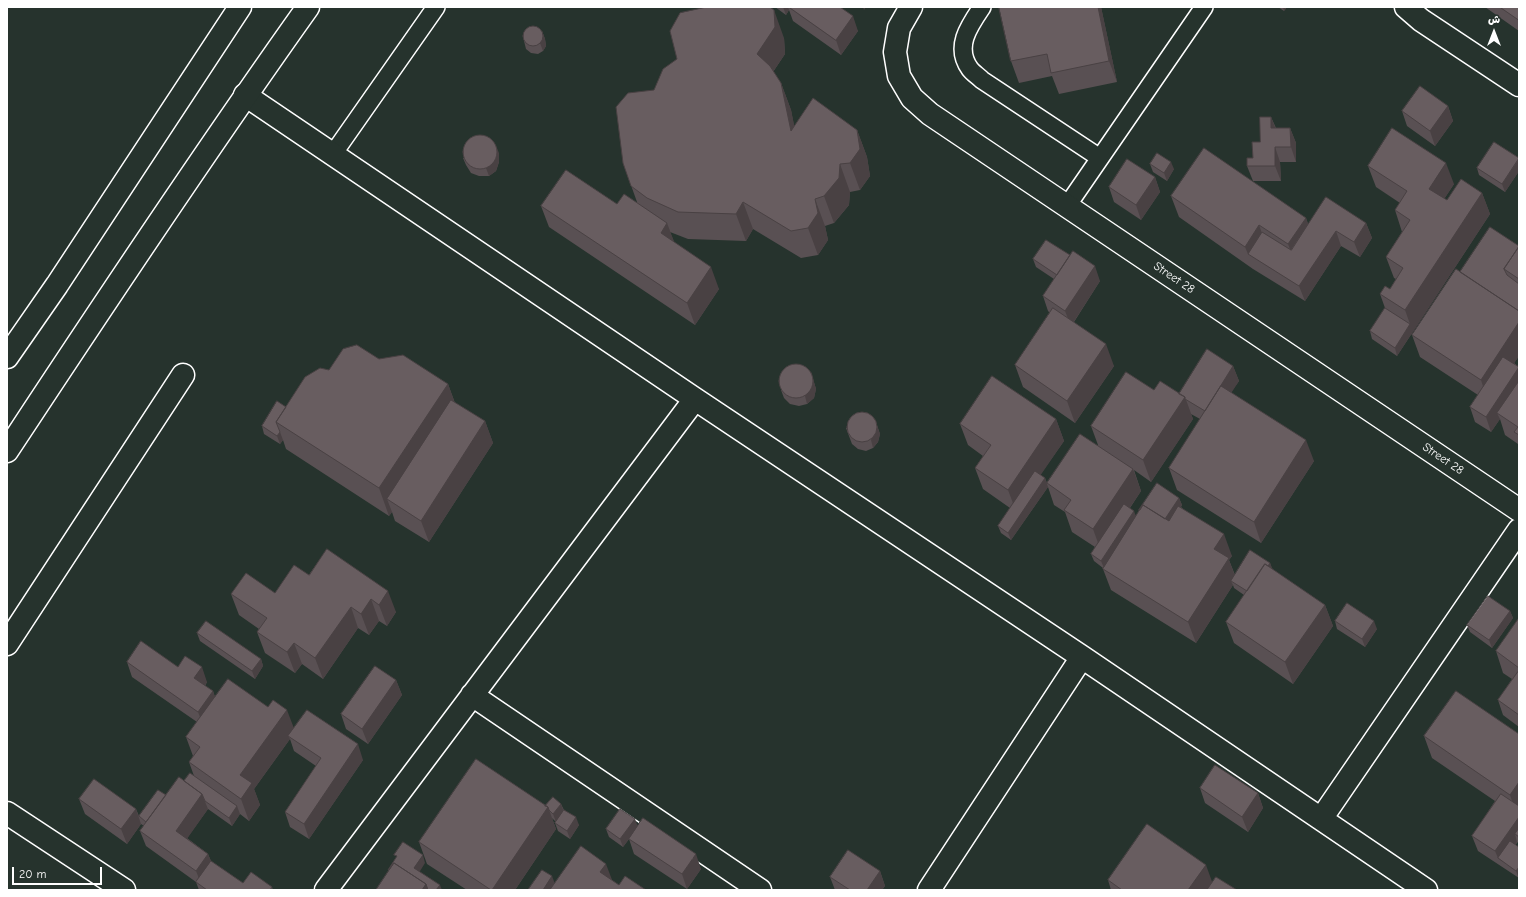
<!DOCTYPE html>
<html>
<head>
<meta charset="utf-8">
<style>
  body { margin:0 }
  #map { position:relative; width:1526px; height:897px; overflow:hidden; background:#26332d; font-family:"Comic Neue","Playpen Sans Arabic",sans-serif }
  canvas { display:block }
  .frame { position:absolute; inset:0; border:8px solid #fff; pointer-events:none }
  .north { position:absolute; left:1474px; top:12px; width:40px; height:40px; -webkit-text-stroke:3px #26332d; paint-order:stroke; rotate:0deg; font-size:11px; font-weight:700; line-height:16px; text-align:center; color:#fff }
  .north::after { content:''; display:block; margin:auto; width:14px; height:18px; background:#fff; clip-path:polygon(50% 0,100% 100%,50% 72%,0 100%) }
  .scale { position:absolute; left:12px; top:867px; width:90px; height:18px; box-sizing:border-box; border:2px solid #fff; border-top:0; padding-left:5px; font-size:12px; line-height:14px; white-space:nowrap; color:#fff; -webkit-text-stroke:3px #26332d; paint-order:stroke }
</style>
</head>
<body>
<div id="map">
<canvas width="1526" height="897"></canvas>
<div class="frame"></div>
<div class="north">ش</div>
<div class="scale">20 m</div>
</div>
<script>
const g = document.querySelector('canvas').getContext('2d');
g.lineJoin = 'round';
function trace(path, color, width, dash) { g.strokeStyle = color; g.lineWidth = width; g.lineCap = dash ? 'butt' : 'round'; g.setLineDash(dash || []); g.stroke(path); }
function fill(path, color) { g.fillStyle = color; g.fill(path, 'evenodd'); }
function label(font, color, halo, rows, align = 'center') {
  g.font = font + ' "Comic Neue",sans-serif'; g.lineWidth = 3.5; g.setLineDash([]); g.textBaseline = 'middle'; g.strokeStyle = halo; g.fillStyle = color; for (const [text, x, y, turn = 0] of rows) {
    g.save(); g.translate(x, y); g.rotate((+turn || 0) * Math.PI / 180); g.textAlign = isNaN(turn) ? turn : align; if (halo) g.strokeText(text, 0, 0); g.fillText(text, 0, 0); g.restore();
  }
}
const service = new Path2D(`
  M982,7C969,26 954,47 970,69C973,73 978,76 982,80L1100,158
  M333,154L436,7
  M1067,206L1204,7`);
const minor = new Path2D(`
  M911,7L899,28L895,52L899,76L912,98L930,114L1519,510
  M1406,7L1421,20L1519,85
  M245,95L695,399L1082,657L1426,890
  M7,644L183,375
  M472,695L760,890
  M7,813L124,890
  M1321,819L1519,530
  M326,890L695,399
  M929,890L1082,657`);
const secondary = new Path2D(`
  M7,357L57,285L240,7
  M7,451C105,302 204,153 308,7`);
trace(service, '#fff', 20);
trace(minor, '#fff', 25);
trace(secondary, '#fff', 25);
trace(service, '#26332d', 17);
trace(minor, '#26332d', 22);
trace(secondary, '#26332d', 22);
fill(new Path2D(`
  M775,7H840L858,31L841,55L793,21L789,10L786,15Z
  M1101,7L1117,82L1059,94L1052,76L1019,83L1011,61Z
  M1278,7H1287L1284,11Z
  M1485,7H1519V31Z
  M542,31L545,39L546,46L543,51L538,54L531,53L526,49L524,41Z
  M784,38L785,54L773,72L781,83L791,110L794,126L857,130L867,157L870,176L860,190L850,192L849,205L834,223L825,226L828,240L818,255L801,258L753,229L746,241L688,239L670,232L674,242L719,289L695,325L549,227L541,206L617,204L637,202L623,163Z
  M1448,106L1453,121L1435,146L1407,126L1402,111Z
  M1271,117L1276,128H1290L1296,143V162H1280L1281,181H1253L1247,166L1253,158L1260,142Z
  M499,153V162L496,171L489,176H479L471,173L466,165L463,158Z
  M1519,158V171L1505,192L1479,175L1477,168Z
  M1150,164L1174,169L1167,181L1153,172Z
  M1368,166L1454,184L1444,199L1447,200L1482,193L1490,214L1397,356L1372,339L1370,331L1385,308L1380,294L1390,289L1396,279L1394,278L1386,257L1402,232L1395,210L1400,203L1376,187Z
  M1155,177L1160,192L1141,220L1114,202L1109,187Z
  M1171,196L1306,218L1308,224L1366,223L1372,238L1360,257L1341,246L1305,301L1253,269L1179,217Z
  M1519,246V356L1514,363L1519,367V445L1518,444L1505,435L1500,419L1491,432L1475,422L1470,407L1478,395L1420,357L1412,335L1460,272Z
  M1033,259L1100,281L1074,322L1114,366L1075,423L1023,387L1015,365L1050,313L1048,311L1043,296L1054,279L1036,267Z
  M379,359L448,384L455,403L485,421L493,443L429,542L395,521L392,512L389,516L286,449L283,440L280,444L264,434L262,426L286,407L329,370Z
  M1233,366L1239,381L1231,392L1314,461L1261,543L1177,490L1169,468L1200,419L1191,414L1193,419L1151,482L1134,470L1141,491L1130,508L1136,516L1139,511V510L1179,498L1182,505L1181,507L1232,556L1229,560L1235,575L1270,563L1272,569L1325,605L1333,626L1293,684L1234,643L1226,622L1244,595L1234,588L1233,585L1196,643L1111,590L1103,569V568L1094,561L1091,554L1095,547L1072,532L1065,512L1054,505L1048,487L1011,540L1001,533L998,526L1010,508L983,489L975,468L983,456L968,445L960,424L1056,419L1064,441L1040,475L1045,478L1047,483L1098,445L1091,426L1154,390L1179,394Z
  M811,372L816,389L814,398L807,404L799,406L790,404L784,398L781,390Z
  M875,419L880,434L878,442L873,448L866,451L858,449L852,444L846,428Z
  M327,549L396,612L387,626L379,621L369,635L358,628L323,679L302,664L295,673L265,653L257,632L259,629L239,615L231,594L275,593L309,575Z
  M1510,611L1513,618L1492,648L1470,632L1467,625Z
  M1519,618V727L1503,715L1498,700L1512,679L1503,673L1496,651Z
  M1335,621L1377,629L1365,647L1337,629Z
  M197,633L261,659L263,666L255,679L200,641Z
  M127,662L178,667L207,682L205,686L213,691L215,697L294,728L363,760L309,839L290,827L285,812L316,766L294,751L290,739L254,789L260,805L249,821L240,814L232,826L208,809L187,838L208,854L211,861L243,883L272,887L273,890H199L196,882L146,846L140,831L144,826L141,824L127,844L85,814L79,799L136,809L139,816L184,781L194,776L189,762L193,756L186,737L197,722L132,677Z
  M396,680L402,695L368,744L346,729L341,714Z
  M1519,734V846L1518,842L1515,845L1519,847V878L1478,851L1472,836L1495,801L1432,758L1424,736Z
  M1200,788L1258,793L1263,808L1248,832L1205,803Z
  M561,804L564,810L579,825L570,839L558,831L555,823L559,818L556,822L552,818L556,829L515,890H467L427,864L419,842L545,806Z
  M637,826L701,869L687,889L634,854L629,839L623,847L609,837L606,829Z
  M880,871L885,886L882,890H835L830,877Z
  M1108,880L1212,883L1237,890H1111Z`), '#595053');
fill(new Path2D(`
  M783,7H788L789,10L786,15Z
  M863,7H866L864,10Z
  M1098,7H1101L1117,82L1109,61Z
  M1283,7H1287L1284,11Z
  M774,10L784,38L785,54L766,82L757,54Z
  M853,16L858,31L841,55L836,40Z
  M542,31L545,39L546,46L543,51L540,43Z
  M781,83L791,110L801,158L791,131Z
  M1448,106L1453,121L1435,146L1430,131Z
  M1271,117L1277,132L1271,128Z
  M1290,128L1296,143V162L1291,147Z
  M857,130L867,157L870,176L860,190L850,163Z
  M496,146L499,153V162L496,171L489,176L486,168Z
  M1275,147L1280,162L1281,181L1275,166Z
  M1519,159V171L1505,192L1502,184Z
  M1171,162L1174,169L1167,181L1164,173Z
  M1446,163L1454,184L1437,210L1429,189Z
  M840,164L850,192L849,205L834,223L824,196Z
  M1155,177L1160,192L1141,220L1136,205Z
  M1482,193L1490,214L1397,356L1395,348L1410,324L1405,310Z
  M815,199L825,226L828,240L818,255L808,228Z
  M743,202L753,229L746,241L736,214Z
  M1306,218L1314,240L1296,265L1288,244Z
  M667,223L675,244L661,233Z
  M1366,223L1372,238L1360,257L1354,242Z
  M1259,225L1267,247L1248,254L1245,247Z
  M1336,231L1341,246L1305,301L1299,286Z
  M1095,266L1100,281L1071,326L1065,311Z
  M711,267L719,289L695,325L687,303Z
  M1519,322V356L1488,402L1481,380Z
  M1106,344L1114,366L1075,423L1067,401Z
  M1233,366L1239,381L1210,426L1205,411Z
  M1519,367V390L1497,413L1500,419L1491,432L1486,417Z
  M811,372L816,389L814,398L807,404L805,396Z
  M448,384L458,412L387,499L392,512L389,516L379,488Z
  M1185,397L1193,419L1151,482L1143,460Z
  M1056,419L1064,441L1016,511L1008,490Z
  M485,421L493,443L429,542L421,521Z
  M877,426L880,434L878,442L873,448L871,440Z
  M280,432L283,440L280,444L277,436Z
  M1306,440L1314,461L1261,543L1254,522Z
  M1133,469L1141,491L1101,551L1093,529Z
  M1045,478L1048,487L1011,540L1008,533Z
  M1179,498L1182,505L1164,532L1161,525Z
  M1134,511L1137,519L1104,568L1101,561Z
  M1224,534L1232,556L1229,560L1236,579L1231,581L1233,585L1196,643L1188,622L1214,549Z
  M1270,563L1273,570L1250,593Z
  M388,591L396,612L387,626L379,605Z
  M371,599L379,621L369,635L361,614Z
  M1325,605L1333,626L1293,684L1285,662Z
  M351,607L358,628L323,679L315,658Z
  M1510,611L1513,618L1492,648L1489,640Z
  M1374,621L1377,629L1365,647L1362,639Z
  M294,643L302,664L295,673L287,652Z
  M261,659L263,666L255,679L252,671Z
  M202,667L207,682L200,693L194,678Z
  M396,680L402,695L368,744L362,729Z
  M213,691L218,706L204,727L198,712Z
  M287,710L295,731L288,736L290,739L254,789L260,805L249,821L241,799L240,775Z
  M358,744L363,760L309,839L304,824Z
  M1519,782V815L1518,817L1510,795Z
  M1258,793L1263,808L1248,832L1242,817Z
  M202,794L208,809L182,846L176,831Z
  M561,804L564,812L556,822L553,814Z
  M237,806L240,814L232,826L229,818Z
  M548,807L556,829L515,890H492Z
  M136,809L141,824L127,844L121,829Z
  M576,817L579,825L570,839L567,831Z
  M1519,817V837L1515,834L1517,842L1503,862L1498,858L1495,851Z
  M635,819L638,827L623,847L620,839Z
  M208,854L214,869L202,886L196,871Z
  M696,854L701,869L687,889L682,874Z
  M423,855L425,863L417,876L414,868Z
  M606,864L614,885L600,872Z
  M1206,865L1214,887L1211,890H1188Z
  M1519,867V879L1516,871Z
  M880,871L885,886L882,890H867Z
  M552,876L555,884L551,890H543Z
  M426,884L428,890H422Z
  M440,885L442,890H436Z`), '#494143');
const building = new Path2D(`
  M707,7H770L774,10L775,27L757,54L770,66L781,83L791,131L813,98L857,130L860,149L850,163L840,164L839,178L824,196L815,199L818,213L808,228L791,231L743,202L736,214L678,212L647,198L631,186L623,163L616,107L628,93L654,90L663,69L677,59L670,31L680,13Z
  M789,7H840L853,16L836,40Z
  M999,7H1098L1109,61L1051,73L1047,54L1011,61Z
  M1500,7H1519V20Z
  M523 36a10 10 0 1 1 20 0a10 10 0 1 1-20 0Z
  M1420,86L1448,106L1430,131L1402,111Z
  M1260,117H1271V128H1290L1291,147H1275V166H1247V158H1253L1252,142H1260Z
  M1392,128L1446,163L1429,189L1447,200L1461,179L1482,193L1405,310L1380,294L1385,286L1390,289L1403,268L1386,257L1410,220L1395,210L1407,191L1368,166Z
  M463 152a17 17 0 1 1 34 0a17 17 0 1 1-34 0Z
  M1494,142L1519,158L1502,184L1477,168Z
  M1204,148L1306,218L1288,244L1259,225L1245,247L1171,196Z
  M1157,153L1171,162L1164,173L1150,164Z
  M1127,159L1155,177L1136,205L1109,187Z
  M566,170L617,204L624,194L667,223L661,233L711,267L687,303L541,206Z
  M1326,197L1366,223L1354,242L1336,231L1299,286L1248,254L1262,232L1291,250Z
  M1490,227L1519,246L1504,269L1507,275L1519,284V311L1460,272Z
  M1046,240L1070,255L1057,275L1033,259Z
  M1519,247V279L1504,269Z
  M1073,251L1095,266L1065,311L1043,296Z
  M1456,269L1519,311V322L1481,380L1412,335Z
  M1053,308L1106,344L1067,401L1015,365Z
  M1385,308L1410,324L1395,348L1370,331Z
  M357,345L379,359L403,355L448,384L379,488L276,422L305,377L320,368L329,370L343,349Z
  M1207,349L1233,366L1205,411L1185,399V397L1179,394Z
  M1503,357L1519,367L1486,417L1470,407Z
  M779 381a17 17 0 1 1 34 0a17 17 0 1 1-34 0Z
  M1126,372L1154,390L1160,381L1185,397L1143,460L1091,426Z
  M992,376L1056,419L1008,490L975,468L991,445L960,424Z
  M1519,381V435L1514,432L1518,427L1497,413Z
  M1221,386L1306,440L1254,522L1169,468Z
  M451,400L485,421L421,521L387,499Z
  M277,401L286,407L276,422L280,432L277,436L262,426Z
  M847 427a15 15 0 1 1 30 0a15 15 0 1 1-30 0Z
  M1080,434L1133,469L1093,529L1064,510L1071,500L1047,483Z
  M1035,471L1045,478L1008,533L998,526Z
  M1157,483L1179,498L1165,519L1143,505L1140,510H1139Z
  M1124,504L1134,511L1101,561L1091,554Z
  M1143,505L1169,521L1178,506L1224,534L1214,549L1229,558L1188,622L1103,569Z
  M327,549L388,591L379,605L371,599L361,614L351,607L315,658L294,643L287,652L257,632L267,618L231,594L246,573L275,593L294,565L309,575Z
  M1250,550L1270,563L1268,566L1265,564L1247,591L1231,581Z
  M1265,564L1325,605L1285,662L1226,622Z
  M1488,596L1510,611L1489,640L1467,625Z
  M1347,603L1374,621L1362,639L1335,621Z
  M1519,618V668L1496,651Z
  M206,621L261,659L252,671L197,633Z
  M141,641L178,667L185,656L202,667L194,678L213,691L198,712L127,662Z
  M375,666L396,680L362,729L341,714Z
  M1518,672L1519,673V715L1498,700Z
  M228,679L268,707L273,700L287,710L240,775L252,783L241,799L189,762L200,747L186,737Z
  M1456,691L1519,734V782L1510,795L1424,736Z
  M307,710L358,744L304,824L285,812L321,758L288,736Z
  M476,759L548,807L492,890H491L419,842Z
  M1215,765L1258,793L1242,817L1200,788Z
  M190,773L237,806L229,818L205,801L202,794L184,781Z
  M179,777L202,794L176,831L208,854L196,871L140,831Z
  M94,779L136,809L121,829L79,799Z
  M158,790L166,795L146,822L139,816Z
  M1501,794L1519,806V817L1495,851L1472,836Z
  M553,797L561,804L553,814L549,810L548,807L545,806Z
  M620,809L635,819L620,839L606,829Z
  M564,810L576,817L567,831L555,823Z
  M643,818L696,854L682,874L629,839Z
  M1147,824L1206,865L1188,890H1122L1108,880Z
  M1519,828V837L1515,834Z
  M1510,841L1519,847V867L1516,871L1498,858Z
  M403,842L423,855L414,868L440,885L436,890H428L426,884L394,863L389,870H388L397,856L394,855Z
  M581,846L606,864L600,872L619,885L625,876L646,890H550Z
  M848,850L880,871L867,890H850L830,877Z
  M211,861L243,883L251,872L272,887L270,890H207L196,882Z
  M394,863L426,884L422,890H376Z
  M542,870L552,876L543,890H528Z
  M1216,877L1237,890H1207Z`);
fill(building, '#685d60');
trace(building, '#494143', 1);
label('12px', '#fff', '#26332d', [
  ["Street 28",1174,278,34],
  ["Street 28",1443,459,34]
]);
</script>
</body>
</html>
